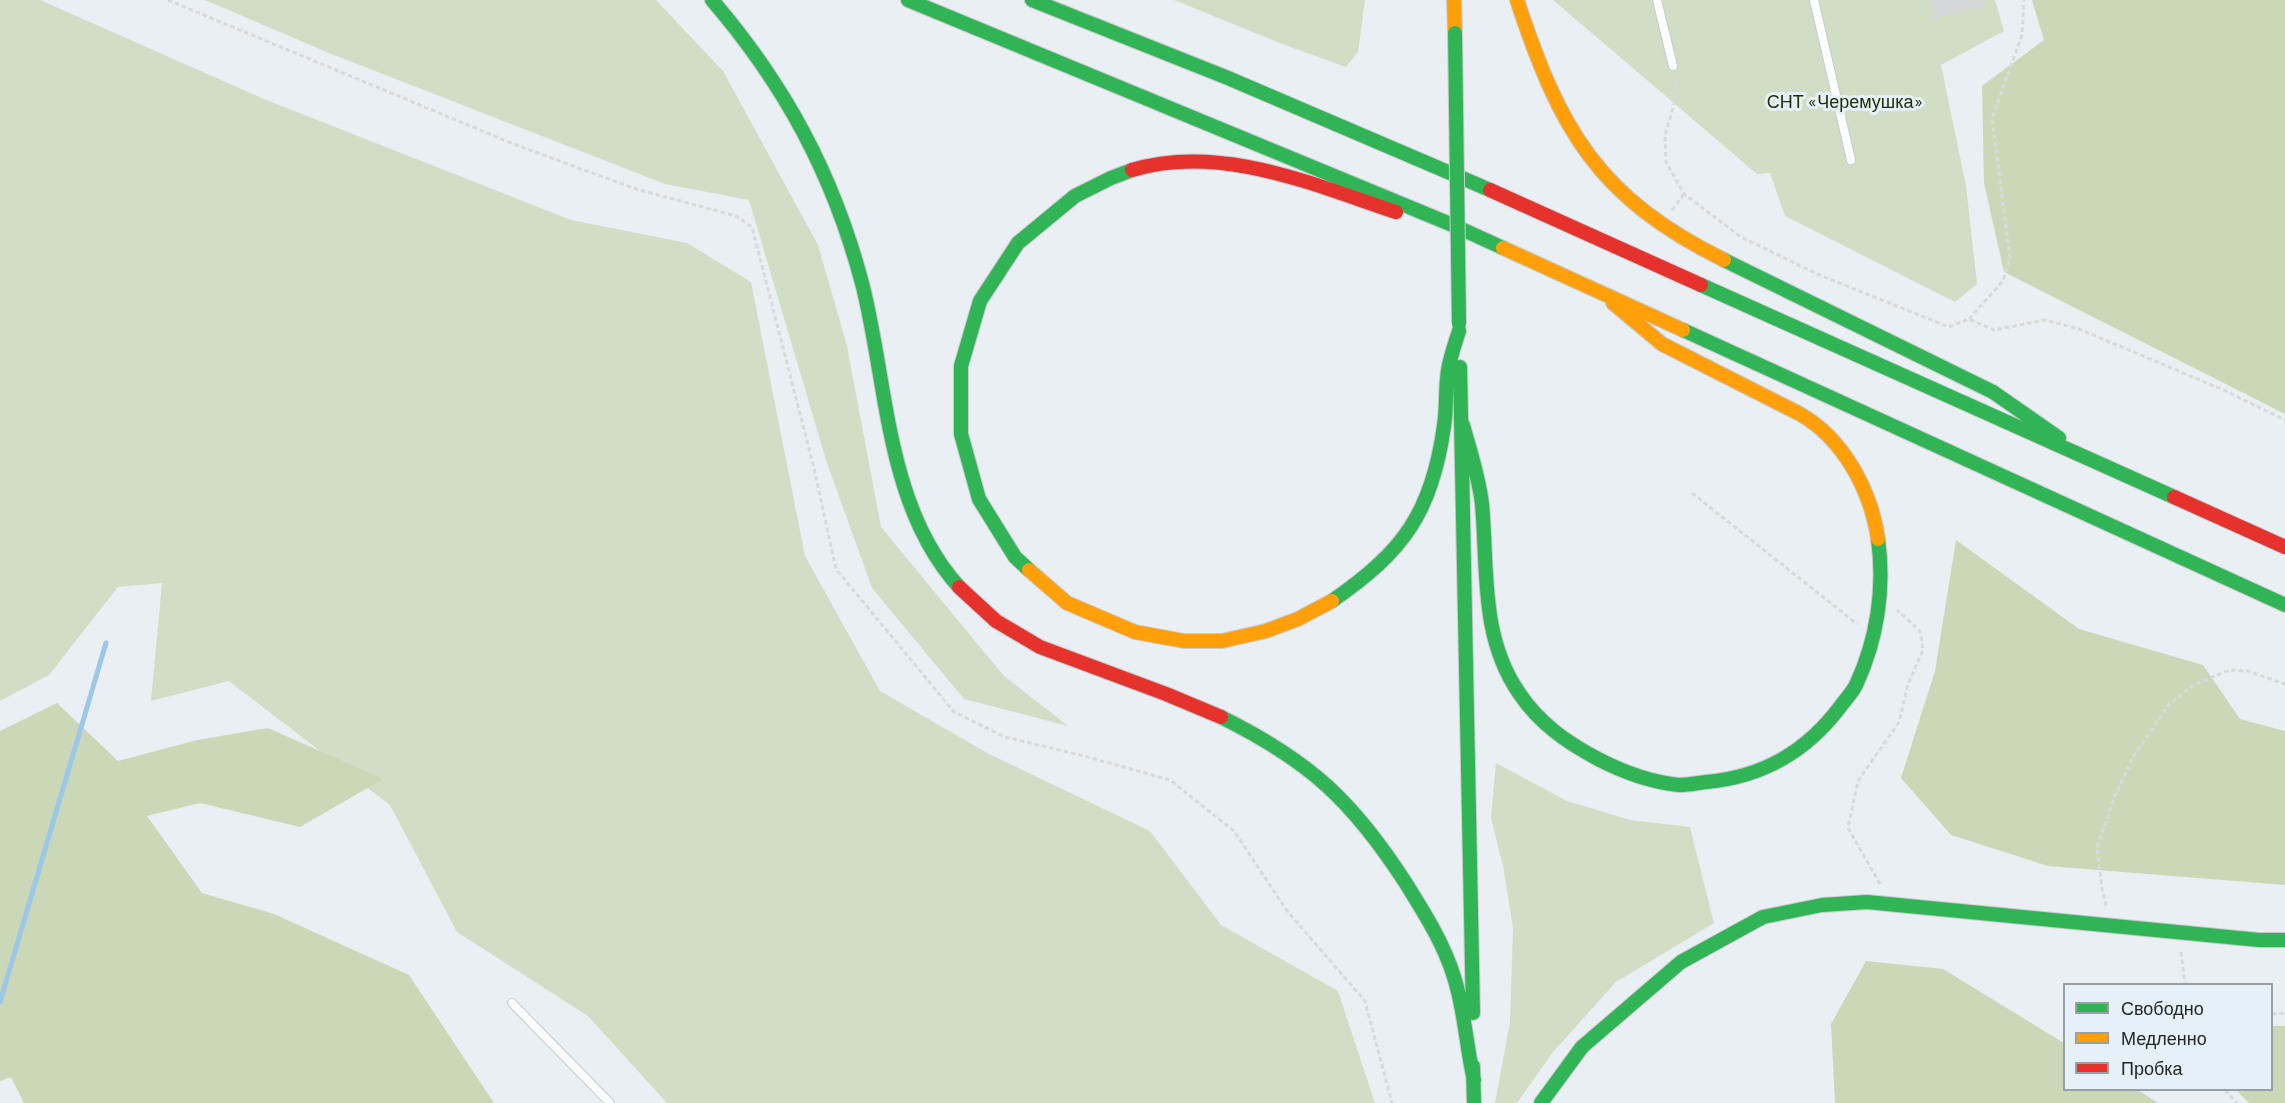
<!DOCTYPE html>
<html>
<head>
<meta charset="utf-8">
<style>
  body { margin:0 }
  #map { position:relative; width:2285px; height:1103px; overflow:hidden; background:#eaeff4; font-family:Barlow,sans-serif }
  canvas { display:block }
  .legend { position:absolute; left:2063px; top:983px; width:210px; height:108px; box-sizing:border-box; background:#e6f0f8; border:2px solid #989fa5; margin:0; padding:8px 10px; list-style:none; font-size:18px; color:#222628 }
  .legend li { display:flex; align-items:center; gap:12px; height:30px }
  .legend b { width:30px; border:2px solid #989fa5 }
</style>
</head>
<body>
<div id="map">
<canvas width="2285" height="1103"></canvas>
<ul class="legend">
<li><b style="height:8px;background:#30b455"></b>Свободно</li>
<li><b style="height:8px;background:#ff9f0a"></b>Медленно</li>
<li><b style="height:8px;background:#e5322d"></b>Пробка</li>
</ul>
</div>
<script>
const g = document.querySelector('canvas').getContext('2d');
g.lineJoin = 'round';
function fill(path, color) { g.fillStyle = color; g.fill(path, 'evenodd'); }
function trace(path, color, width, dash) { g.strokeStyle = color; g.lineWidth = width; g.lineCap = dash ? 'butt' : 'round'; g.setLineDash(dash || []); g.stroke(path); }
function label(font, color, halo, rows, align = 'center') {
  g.font = font + ' Barlow,sans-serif'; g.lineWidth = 6; g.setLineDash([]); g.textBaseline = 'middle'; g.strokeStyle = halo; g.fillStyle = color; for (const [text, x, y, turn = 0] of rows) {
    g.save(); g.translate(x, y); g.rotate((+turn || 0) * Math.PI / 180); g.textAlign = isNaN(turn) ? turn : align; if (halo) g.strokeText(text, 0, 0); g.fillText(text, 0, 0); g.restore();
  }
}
fill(new Path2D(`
  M0,0H40L264,99L571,220L687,243L751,282L805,556L880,691L989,754L1150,831L1221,925L1338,991L1375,1103H667L588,1016L457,932L390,805L229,681L151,701L162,583L118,587L49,675L0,701Z
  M205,0H656L723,71L818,245L847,346L881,527L1003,675L1068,726L964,699L872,588L826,460L749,200L665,184L329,53Z
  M1174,0H1365L1358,52L1346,67L1285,45Z
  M1553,0H1995L2004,31L1941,65L1966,186L1977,284L1955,302L1785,216L1770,173L1757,174Z
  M1496,763L1567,801L1630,820L1690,827L1714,923L1616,982L1553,1052L1517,1103H1495L1510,1022L1513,928L1503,866L1491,818Z`), '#d2ddc5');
fill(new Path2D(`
  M2032,0H2285V414L2004,272L1984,183L1982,86L2044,40Z
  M1956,540L2079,629L2203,665L2240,719L2285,731V885L2048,866L1951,835L1901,778L1935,671Z
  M57,703L118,761L197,740L268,728L383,779L300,827L200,803L147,816L202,893L274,914L409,975L494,1103H24L11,1077L0,1081V731Z
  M1866,961L1943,969L2064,1043V1090H2138L2158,1103H1835L1831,1024Z
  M2272,1026H2285V1103H2249L2236,1090H2272Z`), '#cbd8b7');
trace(new Path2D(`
  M0,1002L106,643`), '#9cc8e8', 5);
fill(new Path2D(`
  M1930,0H1984L1985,6L1934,18Z`), '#d6d7d8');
const lane = new Path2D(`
  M1657,0L1673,66
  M1814,0L1851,160
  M512,1003L610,1103`);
const fast = new Path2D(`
  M712,0C785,85 833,174 862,283C888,384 885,505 959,587
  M908,0L1455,226L1503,248
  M1032,0L1228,78L1490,190
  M1724,260L1993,392L2059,438
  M1701,285L2174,497
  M1683,330L2285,605
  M1460,367L1473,1013
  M1463,425C1470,451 1479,477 1482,504C1488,570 1480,636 1519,693C1539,723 1566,742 1598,759C1623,772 1650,782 1679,785C1688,785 1698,783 1706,782C1763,777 1806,752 1840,707C1845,700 1852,693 1856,685C1877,640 1885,589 1878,539
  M1029,570L1015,557L979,499L961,434V366L980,301L1018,243L1075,196L1111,178L1132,170
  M1332,601C1403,552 1432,513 1444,426C1447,408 1445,389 1448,371C1450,357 1455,344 1459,331
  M1221,717C1310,761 1353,801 1407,885C1425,914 1444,944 1454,977C1465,1011 1466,1046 1474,1080
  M1473,1066L1474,1103
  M1541,1103L1582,1047L1681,962L1763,917L1822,905L1867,902L2259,940H2285`);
const slow = new Path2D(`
  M1454,0L1455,33
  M1517,0C1560,130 1597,197 1724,260
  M1503,248L1683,330
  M1613,303L1662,344L1800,414C1844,439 1871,491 1878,539
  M1029,570L1067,603L1135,632L1184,641H1222L1266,631L1298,619L1332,601`);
const jam = new Path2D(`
  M1132,170C1220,143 1314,185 1396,212
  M1490,190L1701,285
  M2174,497L2285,547
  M959,587L996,621L1040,647L1166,694L1221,717`);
trace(lane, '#c7cbcf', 10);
trace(fast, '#c7cbcf', 16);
trace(slow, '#c7cbcf', 16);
trace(jam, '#c7cbcf', 16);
trace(new Path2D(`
  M168,0L511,143L636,189L736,216L752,227L814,468L836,569L954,712L1005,737L1084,756L1170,780L1234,831L1287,911L1365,1001L1392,1103
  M1676,79L1678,90L1665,135L1666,162L1684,194L1741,237L1817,274L1949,327L1969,319L1994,330L2045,320L2079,329L2226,391L2285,420
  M1672,210L1684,194
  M1969,319L2003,281L2010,258L1992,118L2022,35L2024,0
  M1692,493L1857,624
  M1880,884L1848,828L1858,781L1899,722L1908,684L1923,650L1920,631L1897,610
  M2106,906L2102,888L2097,847L2115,796L2133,757L2169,704L2195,684L2230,670L2248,671L2285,684
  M2181,952L2185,984
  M2272,1014L2285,1013
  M2225,1090L2237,1103`), '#d8dada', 3, [4.5, 3]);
trace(lane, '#fcfdfd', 8);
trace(fast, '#30b455', 14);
trace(slow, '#ff9f0a', 14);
trace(jam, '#e5322d', 14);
const fastBridge = new Path2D(`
  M1455,33L1459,324`);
trace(fastBridge, '#c7cbcf', 16, []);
trace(fastBridge, '#30b455', 14);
label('18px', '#232f00', '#e6f0f8', [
  ["СНТ «Черемушка»",1845,102]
]);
</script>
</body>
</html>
